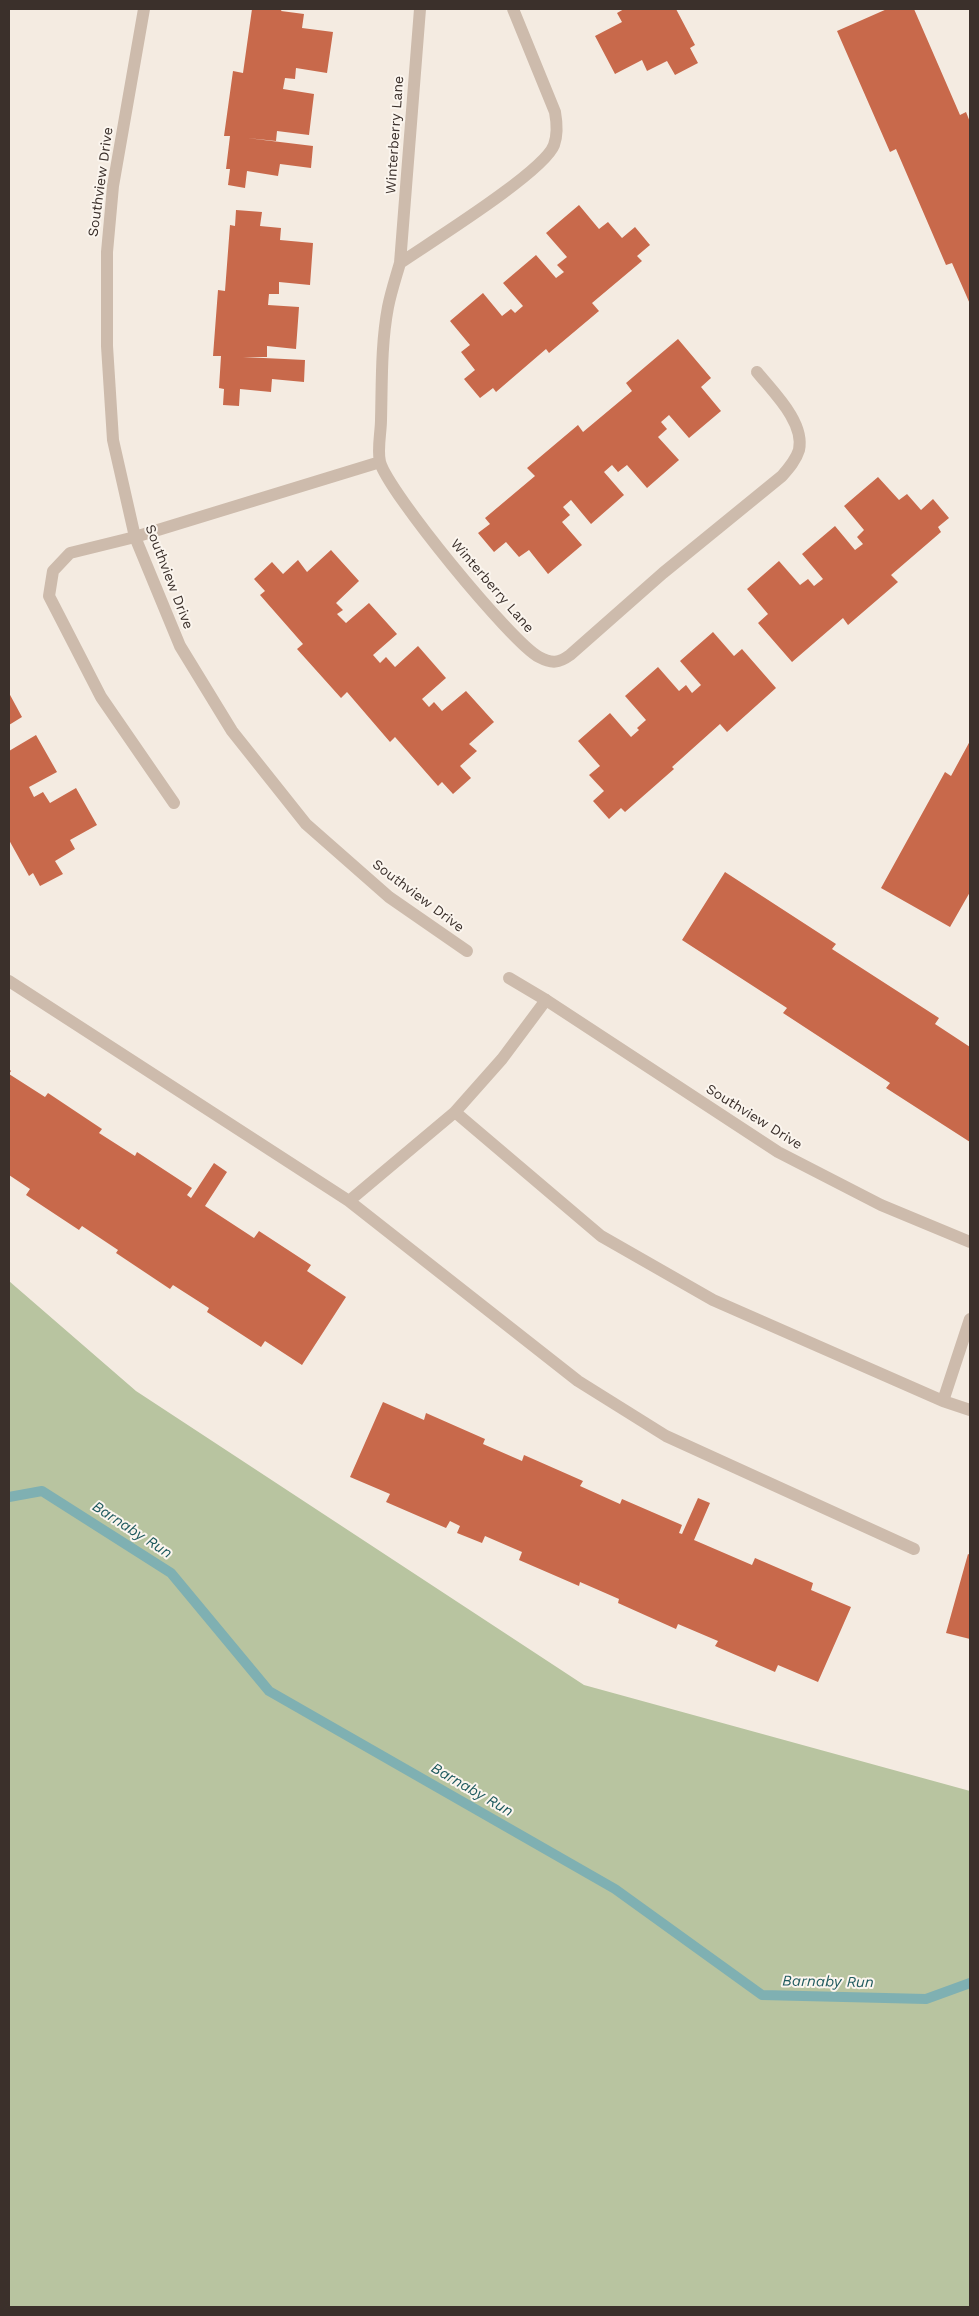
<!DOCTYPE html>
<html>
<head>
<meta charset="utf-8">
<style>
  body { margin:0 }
  #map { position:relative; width:979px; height:2316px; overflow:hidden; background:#f4ebe1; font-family:"Work Sans",sans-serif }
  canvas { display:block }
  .frame { position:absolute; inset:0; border:10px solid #3b302b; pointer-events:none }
</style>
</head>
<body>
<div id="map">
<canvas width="979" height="2316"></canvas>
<div class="frame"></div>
</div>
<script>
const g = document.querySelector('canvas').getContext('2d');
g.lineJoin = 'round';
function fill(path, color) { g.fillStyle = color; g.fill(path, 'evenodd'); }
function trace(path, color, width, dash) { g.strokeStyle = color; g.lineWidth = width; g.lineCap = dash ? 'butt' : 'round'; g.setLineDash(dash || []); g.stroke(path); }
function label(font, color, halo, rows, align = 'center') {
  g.font = font + ' "Work Sans",sans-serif'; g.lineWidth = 4; g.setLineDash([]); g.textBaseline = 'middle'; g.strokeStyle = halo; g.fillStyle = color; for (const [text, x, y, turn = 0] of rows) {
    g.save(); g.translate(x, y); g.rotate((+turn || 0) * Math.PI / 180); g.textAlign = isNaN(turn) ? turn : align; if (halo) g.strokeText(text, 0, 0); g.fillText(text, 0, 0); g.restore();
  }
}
fill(new Path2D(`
  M9,1281L136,1391L584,1685L970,1791V2307H9Z`), '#b8c4a0');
trace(new Path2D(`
  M9,1497L42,1491L171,1573L269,1691L615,1889L762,1995L926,1999L970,1983`), '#7fb0b2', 10);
fill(new Path2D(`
  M252,9H282L281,11L304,14L302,28L333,32L327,73L296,68L295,79L285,78L283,89L314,94L309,135L277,131L276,141L247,138L313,146L311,168L280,164L278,176L247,171L245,188L228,185L230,169H226L230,136H224L233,71L243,73Z
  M624,9H676L695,45L690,48L698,63L675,75L667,61L647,71L642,60L615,74L595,36L622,22L617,13Z
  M887,9H914L960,115L966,112L970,122V304L952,263L946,265L896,149L890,152L837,31Z
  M579,205L599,229L608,222L622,238L635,227L650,245L637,256L642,261L592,303L599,311L549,353L546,349L496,392L493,388L480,398L464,379L475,370L461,352L470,345L450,321L483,293L502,316L511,309L515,313L523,306L503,283L536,255L556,278L564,272L557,265L567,257L546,233Z
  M236,210L262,212L260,226L281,228L280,240L313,243L310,285L279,282V294H269L268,305L299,307L296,349L267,346V357H243L305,360L304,382L272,379L271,392L240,389L239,406L223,405L224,389L219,388L221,356H213L218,290L225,291L230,225L235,226Z
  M678,339L711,378L701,387L721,411L689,438L669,415L661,422L667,429L658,437L679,460L647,488L627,465L618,472L612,465L604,472L624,495L591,524L571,500L563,507L570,515L562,522L582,545L548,574L529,550L519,557L506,542L494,552L478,533L490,524L485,518L535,476L527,468L578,425L583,432L632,391L626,383Z
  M878,477L899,500L907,494L921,510L933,499L949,518L938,527L941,532L891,575L898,582L848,625L843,618L792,662L758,623L768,614L747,589L779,561L800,585L808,579L814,586L823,579L802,554L835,526L855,550L863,544L857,537L864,530L844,506Z
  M331,550L359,581L336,603L343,610L337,614L346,623L369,603L397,634L373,655L380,663L386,657L395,667L418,646L446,678L422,699L429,707L434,702L442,711L466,691L494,722L469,744L477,751L460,766L471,778L453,794L442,782L438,786L395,737L390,742L347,692L341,698L297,649L303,644L260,595L265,591L254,579L272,562L283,574L298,560L307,572Z
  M713,632L734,656L742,649L776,688L727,732L720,724L672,767L674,769L625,812L621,808L609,819L593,801L604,791L589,775L600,766L578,741L610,713L631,737L639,730L637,728L646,720L625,696L658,667L679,691L686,685L692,693L701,685L680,661Z
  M9,693L22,717L9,725Z
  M36,735L57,772L29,787L34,797L43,792L50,803L76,788L97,825L70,840L75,849L55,861L63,874L40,886L33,873L29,876L9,840V751Z
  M970,741V892L950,927L881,888L945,772L951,776Z
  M725,872L836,944L832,949L939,1018L935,1024L970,1047V1142L886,1088L890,1083L783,1013L787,1008L682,940Z
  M9,1069L11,1071L9,1074L45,1097L48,1093L102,1129L99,1133L135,1156L137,1152L192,1188L187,1195L191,1198L214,1163L227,1172L205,1206L254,1238L259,1231L311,1265L307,1271L346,1297L302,1365L265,1341L261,1347L207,1312L209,1308L173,1285L170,1289L116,1253L118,1250L82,1226L79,1230L26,1195L30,1189L9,1175Z
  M383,1402L424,1420L426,1413L485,1439L483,1444L522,1461L524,1455L583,1481L580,1486L620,1504L622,1499L682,1525L679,1533L682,1534L698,1498L710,1503L694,1540L752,1565L755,1558L813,1583L811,1590L851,1607L818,1682L778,1665L775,1672L715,1646L718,1641L678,1624L676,1629L618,1603L619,1599L580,1582L579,1586L519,1560L522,1552L485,1536L482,1543L457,1533L460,1526L450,1521L446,1528L386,1502L390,1494L350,1477Z
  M968,1554L970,1555V1639L946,1633Z`), '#c8694b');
trace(new Path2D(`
  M135,537L70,553L53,571L49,596L101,697L174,803
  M9,981L349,1201L578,1381L666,1436L914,1549
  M455,1112L601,1236L713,1300L943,1401L970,1410
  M349,1201L455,1112L502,1059L546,1000
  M943,1401L970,1319`), '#cdbbac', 12);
trace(new Path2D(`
  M144,9L113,186L107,252V346L113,440L135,537L180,646L232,731L306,824L389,897L467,951
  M420,9L400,263C429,243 544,172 554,145C558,134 557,123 555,112L513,9
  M400,263C396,277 391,292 388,307C381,344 382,382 381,420C381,432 377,450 380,462C388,492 512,643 539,657C552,664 559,663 570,655L663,573L782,476C789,468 796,460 799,450C805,422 773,392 757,372
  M135,537L380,462
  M509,978L546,1000L778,1152L881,1205L970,1242`), '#cdbbac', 12);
label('14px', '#3b302b', '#fbf5ee', [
  ["Winterberry Lane",395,135,-86],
  ["Southview Drive",101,182,-82],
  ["Southview Drive",169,577,69],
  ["Winterberry Lane",492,586,49],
  ["Southview Drive",418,896,37],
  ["Southview Drive",754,1117,32]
]);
label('italic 15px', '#1f5a5e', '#fbf5ee', [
  ["Barnaby Run",132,1530,33],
  ["Barnaby Run",472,1790,30],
  ["Barnaby Run",828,1982,1]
]);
</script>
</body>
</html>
